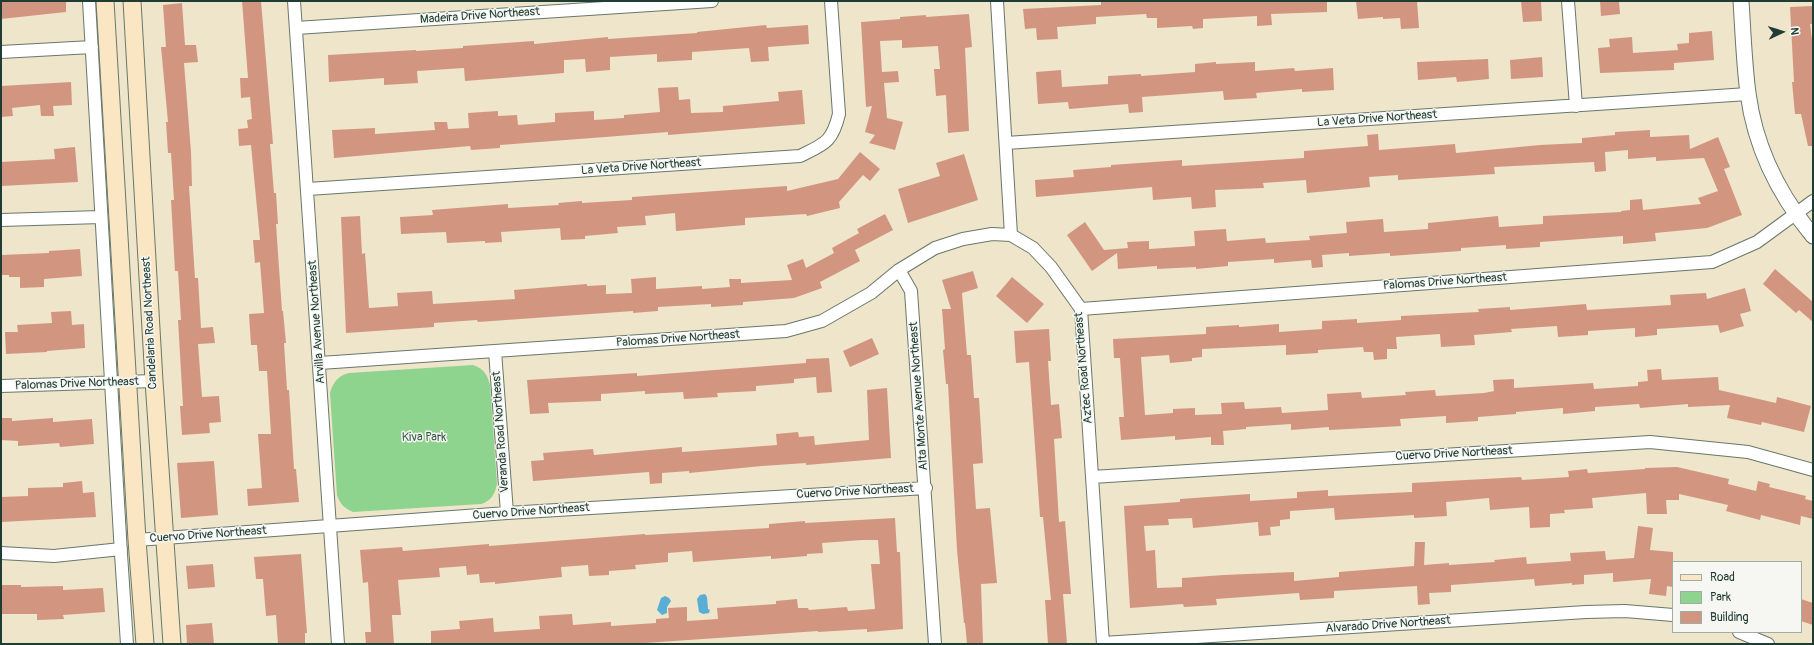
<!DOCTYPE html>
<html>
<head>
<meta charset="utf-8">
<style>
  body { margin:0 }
  #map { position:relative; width:1814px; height:645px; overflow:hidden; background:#eee5cb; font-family:Pangolin,sans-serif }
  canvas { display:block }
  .frame { position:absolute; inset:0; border:2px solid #1f3d34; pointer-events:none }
  .legend { position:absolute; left:1672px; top:561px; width:130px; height:72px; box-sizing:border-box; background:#f6f6f2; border:1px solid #a0aca6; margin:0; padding:5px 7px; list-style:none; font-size:12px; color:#1f3d34 }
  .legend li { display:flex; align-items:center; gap:8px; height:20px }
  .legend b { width:20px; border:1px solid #a0aca6 }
  .north { position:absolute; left:1762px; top:12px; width:40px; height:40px; -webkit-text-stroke:3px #f6f6f2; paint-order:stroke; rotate:86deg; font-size:11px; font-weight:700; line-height:16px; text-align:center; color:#1f3d34 }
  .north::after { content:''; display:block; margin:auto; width:14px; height:18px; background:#1f3d34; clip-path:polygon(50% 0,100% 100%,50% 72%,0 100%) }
</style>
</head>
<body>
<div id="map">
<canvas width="1814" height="645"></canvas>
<div class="frame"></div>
<ul class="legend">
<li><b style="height:5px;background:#fbe6c4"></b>Road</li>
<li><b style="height:11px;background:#8ed48f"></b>Park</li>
<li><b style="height:11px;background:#d29680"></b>Building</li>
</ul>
<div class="north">N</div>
</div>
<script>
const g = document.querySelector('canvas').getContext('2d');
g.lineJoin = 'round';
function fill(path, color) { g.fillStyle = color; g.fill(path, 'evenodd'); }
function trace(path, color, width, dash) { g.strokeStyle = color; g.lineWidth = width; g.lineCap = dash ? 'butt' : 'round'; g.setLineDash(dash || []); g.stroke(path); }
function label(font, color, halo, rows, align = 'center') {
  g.font = font + ' Pangolin,sans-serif'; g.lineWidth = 3; g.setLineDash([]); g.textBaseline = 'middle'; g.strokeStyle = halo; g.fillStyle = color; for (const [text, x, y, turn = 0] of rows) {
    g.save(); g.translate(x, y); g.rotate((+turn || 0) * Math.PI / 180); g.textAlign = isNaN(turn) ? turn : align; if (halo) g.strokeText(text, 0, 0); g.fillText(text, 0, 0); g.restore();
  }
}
fill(new Path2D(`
  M473,365C484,369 487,374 490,385L497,484C495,494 491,501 481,504L353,512C344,508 340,504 337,495L330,393C333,382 338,376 349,373Z`), '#8ed48f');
fill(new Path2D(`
  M705,594L707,597L708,609L710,610L709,613L703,614L699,612L697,599L700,595Z
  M665,596L669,598L671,601L667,607V613L662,615L657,610L661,598Z`), '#59aed5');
fill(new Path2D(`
  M1,1H66V12L1,19Z
  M242,1H261L273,144H270L274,193H276L278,224H276L282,311H283L286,343H284L287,390H289L294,469H296L299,502L248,506L247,489L262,488L258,434H271L267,371H259L257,345H251L249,314L264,313L260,262L255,263L253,240H260L251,145L239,146L238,129L248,128L247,120L252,119L250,97L241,98L240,78H248Z
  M1101,1H1327V12L1271,14L1272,25L1257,26V16L1203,19V28L1193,29L1192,26L1157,28V18H1147L1146,14L1096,17V24L1057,27L1058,39L1037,40L1036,28L1025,29L1023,9L1101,5Z
  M1356,1H1417L1419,28L1401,29L1400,18L1383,19V17L1358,19Z
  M1521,1H1541L1542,21L1523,22Z
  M1600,1H1619L1620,14L1601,16Z
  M182,3L185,45H196L198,62L184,63L191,152L192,186H189L195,278H198L201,328L213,327L215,343L198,344L202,397L219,396L221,422L209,423L210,433L182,435L180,406H183L178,320H181L178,271H175L171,200H174L171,153H168L166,122H168L161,47H166L163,5Z
  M1813,6V24H1810L1813,48V146H1808L1801,114H1795L1792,82H1794L1790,7Z
  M969,14L972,47L965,48L969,131L948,133L946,95L936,96L934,69H940L938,46L902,48V40L880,41L882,72L898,71L899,82L884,83L887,118L903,122L895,150L869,143L875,135L865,132L872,106L866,107L861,22L900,19V17L926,15V17Z
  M766,25L767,28L808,25L809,44L768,47L769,61L751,62L749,48L692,52V60L657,62V54L610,57V70L586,72L585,59L564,60V73L553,74L465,81L464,68L417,71L418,83L384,85V78L329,82L328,55L416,50V51L463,48V46L534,41V44L608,37V39L697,33V32Z
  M1712,31L1714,60L1674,63V70L1600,73L1598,48L1610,47L1609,39L1632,37L1633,53L1678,50L1677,44L1689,43V33Z
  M1542,57L1543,77L1511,79L1510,60Z
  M1488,59L1489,79L1457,82L1456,77L1418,80L1417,62Z
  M1216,62V64L1255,62V71L1294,68L1295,71L1333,68L1334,90L1302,92V89L1256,93L1257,98L1224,100L1223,91L1142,97L1143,112L1129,113L1128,104L1069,109L1068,102L1038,104L1036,72L1061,70L1062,87L1108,84V76L1141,74V76L1195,72V64Z
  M71,82L72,105L53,106L54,116H41L40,105L12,108L13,116L1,117V86Z
  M678,87L679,100L690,99L691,113L723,112V106L779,101L778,92L802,90L805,124L668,135V132L618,136L500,145V148L471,150L470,146L334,158L332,130L375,128V134L435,130L434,122H447L448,129L469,128L468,113L498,111V116L517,115L518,125L555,122V113L594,111V120L624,118V115L660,112L658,88Z
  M1650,130V137L1689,135L1690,149L1718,137L1730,167L1724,169L1742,215L1707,228L1655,233L1656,241L1623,244V236L1540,242V247L1506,249V245L1461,248V251L1390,256V253L1349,256V253L1322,255L1323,267L1312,268L1311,260L1274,263V259L1228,262V266L1196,269V267L1157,269V266L1118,269L1117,253L1092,271L1067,235L1085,222L1104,250L1128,248L1127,242L1149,241V249L1195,246L1194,231L1226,229L1227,241L1265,238L1266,243L1310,240L1309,236L1347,233L1346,222L1383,219L1384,232L1428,229V223L1498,216L1499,227L1543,224V216L1621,212V211L1630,210V200L1642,199L1643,210L1701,204L1698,198L1718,191L1704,158L1656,161V157L1628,159V150L1605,152L1606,171L1595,172L1594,162L1494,167L1495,174L1398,180V175L1369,177L1370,187L1307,193L1306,180L1263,183L1264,188L1215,190L1216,207L1192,209L1191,197L1153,200L1152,187L1036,197L1035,180L1074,177L1073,170L1111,167V165L1182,160V166L1304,158V151L1368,146L1367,135L1378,134L1379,150L1455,144L1456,153L1540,145L1582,143V138L1615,135V132Z
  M75,147L78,182L1,186V162L55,159L54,149Z
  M860,152L880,169L870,181L863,175L839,202L840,208L807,216L806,214L745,218V225L676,231L675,213L645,216L646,225L617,227L618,233L585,236V239L561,240L560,228L501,232L502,242L485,243V241L447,243L446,232L401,234L400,217L433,215L432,210L508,204V208L559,205L558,203L582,201V203L632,200V197L787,186V191L838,179Z
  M964,154L978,200L908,223L898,189L940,176L936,163Z
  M885,214L893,230L855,250L860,261L820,282L822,288L794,298L743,302V305L711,307V304L658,307V311L633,313V311L478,322L477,320L434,323V327L346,333L341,217L360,216L362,254L365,253L369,308L398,306L397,293L432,291L433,304L515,299L514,290L587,284V286L606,285V294L632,293L631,279L656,277V289L702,286V289L730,287L729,279H741V283L792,280L787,265L803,259L806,268L834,253L832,248L859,233L857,229Z
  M80,249L82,276L44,279V287L20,288V277H9V275H1V255L49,253V251Z
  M1775,269L1813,302V322L1799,310L1796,313L1763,284Z
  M973,271L978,288L962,293L967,355H971L974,398H979L983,463L973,464L976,509L990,508L997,583L981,584L983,644H967L965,623H964L957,550L948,384H946L943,350L945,349L942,309H951L942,280Z
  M1012,277L1044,304L1027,323L996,296Z
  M1745,288L1751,311L1740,314L1744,326L1720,333L1718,325L1657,329V335L1635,337V328L1588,331V335L1558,337L1557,326L1511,329L1512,332L1474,335L1475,345L1441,347L1440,334L1396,337L1397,349H1387V359L1374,360L1373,352H1364L1363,347L1318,350V353L1286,355V345L1202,349V357L1192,358V361L1170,363L1169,355L1141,357L1145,415L1173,413V409L1195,408V415L1222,414L1221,403L1244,402L1245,409L1281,407L1282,413L1328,410L1327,394L1361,392L1362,398L1406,395L1405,392L1435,390L1436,396L1484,393L1494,391L1493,380L1514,379V388L1593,383L1594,389L1638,386V382L1648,381L1647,370L1661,369L1662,380L1718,377L1719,390L1776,403L1777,397L1811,406L1804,432L1762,422L1761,425L1727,418L1730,405L1688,407V404L1640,408L1639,404L1595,407V411L1563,414V408L1516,412V414L1478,417V421L1446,423V416L1400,419L1401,426L1367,428L1329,430V427L1291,430V424L1246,427V429L1223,431L1224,445H1211V437L1175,440V436L1121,440L1119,417H1124L1120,358H1114L1113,339L1206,334V327L1239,325V327L1279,324V332L1322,329V321L1357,319V323L1401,320V316L1479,312L1478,309L1510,307V310L1586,304L1587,310L1671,305L1670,295L1706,293L1707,299Z
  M71,311L72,325L84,324L85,348L47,351V352L6,354L5,332H18L17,325L52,323L51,312Z
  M1049,329L1051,361H1048L1051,405L1059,404L1062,438L1054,439L1059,522L1065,521L1071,594H1063L1067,644H1048L1045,600H1051L1043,517H1040L1029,362L1016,363L1014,331Z
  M872,338L879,354L850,367L843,351Z
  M829,358L832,392L817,393L816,377L794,379V383L756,386V391L717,393L718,397L684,399L683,392L645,394V391L601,394V401L548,403L549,413L530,414L527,380L637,373V376L806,363V359Z
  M887,388L891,458L806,465V463L762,466L689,473V471L662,473V483L650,484L649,472L533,481L531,461L544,460L543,453L593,449L594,455L682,447V452L711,450L777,445L776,434L798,432L799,437L814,436L815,445L869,440L867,390Z
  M1,418H12V421L53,418V422L92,419L94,444L60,447L59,443L18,446V441L1,440Z
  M214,461L218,515L181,518L177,463Z
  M1677,467L1729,479L1728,484L1756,491L1758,481L1770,484L1769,487L1806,496L1805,499L1813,501V519L1801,516L1800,525L1761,515L1760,520L1726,511L1728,505L1679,494V500H1666L1667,514H1647L1646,493L1592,498L1593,508L1564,510L1565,513L1550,514V527L1530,528L1529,507L1490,510L1489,498L1446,502L1447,516L1414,518V515L1335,520L1334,508L1290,511V519L1280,520V526L1270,527L1271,535L1259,536L1258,522L1193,528L1192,518L1168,519L1169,525L1144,526L1146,551L1155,550L1157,588L1182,587V578L1224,575L1294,572V581L1339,577V572L1414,566L1415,542H1425L1424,565L1449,563V565L1495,562L1494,560L1526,557L1527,564L1571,561L1570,553L1605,551L1606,560L1634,558L1638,526L1653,528L1650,550L1673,552V587L1667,586L1666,596L1649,594L1651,579L1613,582V573L1584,575V584L1572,585V583L1535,586L1534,579L1451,585V592L1429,593L1430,604L1418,605L1417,586L1334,591V598L1300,600L1299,593L1216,599L1217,605L1184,607L1183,604L1130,608L1124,506L1180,502V499L1250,494V501L1297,498V492L1328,490V496L1412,492V483L1521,477L1522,480L1569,477L1568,471L1587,469L1588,473L1645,469V468Z
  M82,481L83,493L94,492L96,517L1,522V497L28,496V488L63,487V483Z
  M895,518L897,552H900L903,629L867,632V629L818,632V631L631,644H431V631L460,629L459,621L493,618L494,632L540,629L539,616L572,614L573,625L611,622V626L656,623V619L669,618L668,608L687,607V621L718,619L717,608L776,604V601L797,599L798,608H808L809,610L847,607L848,611L875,609L871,564H880L878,540H862L822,543L823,553L807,554V556L771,559V556L693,562L692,551L668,553V562L635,565L636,569L609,571V575L589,576L588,565L561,567L562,577L495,584V582L480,583L479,574L467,575L466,566L439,568L440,577L398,580L401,615H392L394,644H366L365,632H371L368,582L363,583L360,550L402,547L403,551L489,544V546L645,534V535L769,528V524L805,521V523Z
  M301,554L307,633H305V644H278L276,615L266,616L263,579H256L254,557Z
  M213,564L215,587L188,589L186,566Z
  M1,585H21V587L63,586V590L103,588L105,612L63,615L64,619L37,620V614H1Z
  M1801,599L1813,603V625L1801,621Z
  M212,623L214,644H187L186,625Z`), '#d29680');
const minor = new Path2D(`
  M89,1L121,554L127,644
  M294,1L338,644
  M997,1L1011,235
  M1568,1L1576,106
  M296,28L712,1
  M1,52L92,47
  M1006,143L1748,94
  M308,189L800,156C824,144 832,143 839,114L831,1
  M1,220L101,217
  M899,270L911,291L935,644
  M1081,309L1712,262L1757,242L1813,201
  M495,351L507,513
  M320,363L786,331L822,321L871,293L899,270L935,248L963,239L992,234L1011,235L1033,248L1051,267L1081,309L1103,644
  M1,386L154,381
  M1092,477L1650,442L1748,452L1813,470
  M137,540L507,513L926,488
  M1,553L54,556L121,549
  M1739,632L1768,644
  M1103,643L1586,612L1625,611L1673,615`);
const tertiary = new Path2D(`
  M1741,1C1743,31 1744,63 1748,93C1755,147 1779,195 1813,236`);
const secondary = new Path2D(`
  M105,1L137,540L145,644
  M132,1L154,381L172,644`);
trace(minor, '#677869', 14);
trace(tertiary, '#677869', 17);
trace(secondary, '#677869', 19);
trace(minor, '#fff', 12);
trace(tertiary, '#fff', 15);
trace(secondary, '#fbe6c4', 17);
label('12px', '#1f3d34', '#f6f6f2', [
  ["Madeira Drive Northeast",480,16,-4],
  ["La Veta Drive Northeast",1377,119,-4],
  ["La Veta Drive Northeast",641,167,-4],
  ["Palomas Drive Northeast",1445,282,-4],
  ["Arvilla Avenue Northeast",317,322,-94],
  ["Candelaria Road Northeast",150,323,-93],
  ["Palomas Drive Northeast",678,339,-4],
  ["Aztec Road Northeast",1084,368,-95],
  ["Palomas Drive Northeast",77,384,-2],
  ["Alta Monte Avenue Northeast",919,396,-94],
  ["Veranda Road Northeast",501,432,-94],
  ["Cuervo Drive Northeast",1454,454,-3],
  ["Cuervo Drive Northeast",855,492,-3],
  ["Cuervo Drive Northeast",531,512,-4],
  ["Cuervo Drive Northeast",208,535,-4],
  ["Alvarado Drive Northeast",1388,625,-4]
]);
label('12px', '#355b46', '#f6f6f2', [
  ["Kiva Park",424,438]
]);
</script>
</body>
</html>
